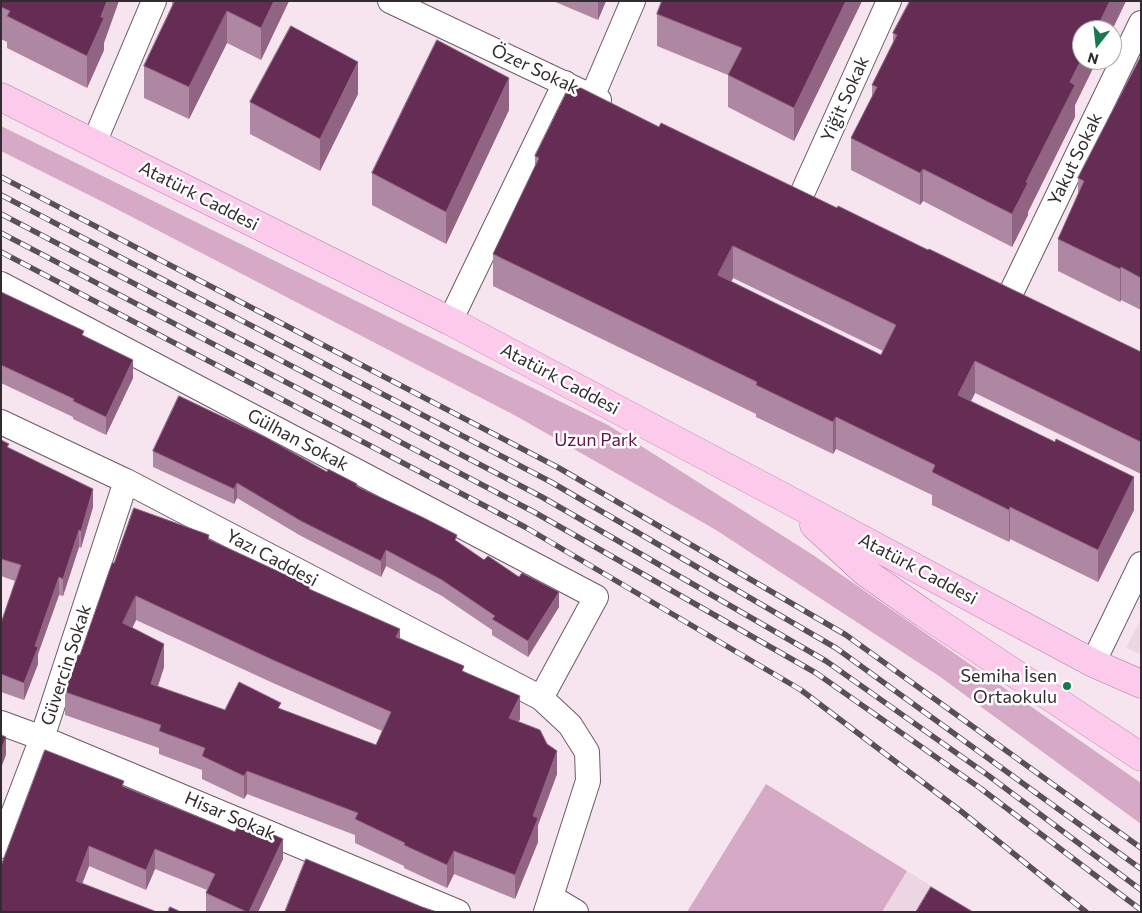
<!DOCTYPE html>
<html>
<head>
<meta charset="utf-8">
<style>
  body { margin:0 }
  #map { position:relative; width:1142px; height:913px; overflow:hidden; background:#f6e5ef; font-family:Commissioner,sans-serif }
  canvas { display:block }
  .frame { position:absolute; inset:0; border:2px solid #322c30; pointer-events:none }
  .north { position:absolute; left:1072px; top:20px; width:50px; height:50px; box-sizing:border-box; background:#fff; border:1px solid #adabac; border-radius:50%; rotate:196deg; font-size:14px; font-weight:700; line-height:20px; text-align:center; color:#322c30 }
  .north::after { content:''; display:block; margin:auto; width:18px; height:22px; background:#177950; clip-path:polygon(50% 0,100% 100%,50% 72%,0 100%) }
</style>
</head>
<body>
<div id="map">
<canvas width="1142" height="913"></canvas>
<div class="frame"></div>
<div class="north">N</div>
</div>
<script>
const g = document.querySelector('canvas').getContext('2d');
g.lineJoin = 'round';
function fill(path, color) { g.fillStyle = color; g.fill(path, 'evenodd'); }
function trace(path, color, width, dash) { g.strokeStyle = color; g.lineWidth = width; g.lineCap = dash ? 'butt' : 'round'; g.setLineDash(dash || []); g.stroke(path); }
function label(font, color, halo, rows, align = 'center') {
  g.font = font + ' Commissioner,sans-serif'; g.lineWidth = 5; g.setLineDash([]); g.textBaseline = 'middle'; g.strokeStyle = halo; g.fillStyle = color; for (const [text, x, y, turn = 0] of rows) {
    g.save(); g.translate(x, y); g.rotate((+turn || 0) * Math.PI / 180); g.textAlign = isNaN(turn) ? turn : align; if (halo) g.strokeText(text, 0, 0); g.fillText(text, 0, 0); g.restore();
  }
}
fill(new Path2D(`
  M1141,619V654L1126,648Z
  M907,871L974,912H882Z`), '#ecd6e3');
fill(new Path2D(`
  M1,126L608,425L813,555L1141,783V824L939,676L716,530L516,416L105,203L1,151Z
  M766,784L907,871L882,912H687Z`), '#d6a9c6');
const minor = new Path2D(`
  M390,1L599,100
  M592,97L633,1
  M94,143L154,1
  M801,196L889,1
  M1,284L596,597L541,698
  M1010,295L1141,23
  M450,321L565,83
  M1,422L126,481L541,698L570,725L587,752L588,781L546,912
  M1093,663L1141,564
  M1,723L42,738L458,912
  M1,846L42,738L126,481
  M551,897L576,912`);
const major = new Path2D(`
  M1,97L450,321L783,497L1093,663L1141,684
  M814,525L865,572L925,614L1141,757`);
trace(minor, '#6a5c65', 26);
trace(major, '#b47da2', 29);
trace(minor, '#fff', 24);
trace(major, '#fccbec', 28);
const rail = new Path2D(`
  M1,177L559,468L846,635L1141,848
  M1,195L551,482L836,648L1141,869
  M1,214L542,497L826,661L989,776L1141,890
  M1,233L534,512L816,673L980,788L1141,910
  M1,252L525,527L801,690L962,812L1086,912`);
trace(rail, '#595056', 5.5);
trace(rail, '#fff', 4, [11]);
fill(new Path2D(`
  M1,1L104,43V50L87,88L7,48V42L1,39Z
  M172,1H289L261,60L227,43L189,119L144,98V66L172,7Z
  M553,1H606L598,20Z
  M662,1H862L794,141L728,107V75L657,46V14Z
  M1126,1L1112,30H1082V60H1097L1075,105V117L1028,212V215L1012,247L923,201L920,205L851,170V138L872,97V85L893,43V33Z
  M1141,56V310L1121,300L1120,302L1058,271V239L1078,194V178Z
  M358,94L320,171L250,134V102Z
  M509,110L446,244L372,205V173Z
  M659,127L837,208L928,250L1141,352V474L975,393L971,401L1134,510L1098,582L1010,539L1009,542L932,505V495L836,449L833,454L756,417V414L493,286V254L535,166V156ZM733,278L883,351L881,355L731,282Z
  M1,292L84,336L133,378L106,435L73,419V417L1,383Z
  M1,440L9,448L93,507L81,548L79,547L63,596L59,595L38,654V664L24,700L1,692V623L15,581L1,576Z
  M153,451L327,472L357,486L457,542L484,560L559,607L528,657L492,635V630L442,596L386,566L381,577L301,536L237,498L234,504L153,467Z
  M209,540L310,589L400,638L464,672L520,719L518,722L557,774L538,825V842L515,899L454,874L447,888L404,868V866L355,843V835L247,794L244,799L202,779V770L159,754V748L65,715V692L80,655L114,563ZM136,620L273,683L382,731L376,745L281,709L225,710L158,686L164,667L132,628Z
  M124,787L283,859L258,912H206V893L207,890L155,869L146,890L89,866L82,883L1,912Z`), '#ae88a2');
fill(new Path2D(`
  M107,1H119L104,43V50L87,88V56Z
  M274,1H289L261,60V28Z
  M598,1H606L598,20Z
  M846,1H862L794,141V108Z
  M1110,1H1126L1112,30H1096Z
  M227,11V43L189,119V87Z
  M1082,58V60H1097L1075,105V117L1028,212V215L1012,247V214L1070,82Z
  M358,62V94L320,171V139Z
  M509,78V110L446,244V212Z
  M923,169V201L920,205V173Z
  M733,246V278L718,308V275Z
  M1121,267V300L1120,302V269Z
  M133,360V378L106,435V417Z
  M975,361V393L958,427V395Z
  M836,417V449L833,454V422Z
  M1134,477V510L1098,582V550Z
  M237,483V498L234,504V489Z
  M93,489V507L81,548V531Z
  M1010,507V539L1009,542V510Z
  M79,530V547L63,596V579Z
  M386,550V566L381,577V561Z
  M59,577V595L38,654V664L24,700V683L35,646Z
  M559,592V607L528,657V641Z
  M136,596V620L123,647V623Z
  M400,629V652L396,637Z
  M164,644V667L151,707V684Z
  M520,696V719L509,742V718Z
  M6,737V755L1,768V750Z
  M557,751V774L538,825V842L515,899V875L533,816Z
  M247,771V794L244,799V776Z
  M283,839V859L258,912H249Z
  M89,846V866L76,900V881Z
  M155,849V869L146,890V870Z
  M454,851V874L447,888V865Z`), '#906482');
const building = new Path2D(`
  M1,1H107L101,17L104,18L87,56L7,16L10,11L1,7Z
  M175,1H274L261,28L227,11L189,87L144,66Z
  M662,1H846L794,108L728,75L742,48L657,14Z
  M910,1H1110L1096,30H1082V58L1070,82L1075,85L1026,182L1028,183L1012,214L923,169L920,173L851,138L877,87L872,85L897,35L893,33Z
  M291,26L358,62L320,139L250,102Z
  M437,40L509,78L446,212L372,173Z
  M1141,56V278L1121,267L1120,269L1058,239L1084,181L1078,178Z
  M571,83L659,127L661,123L837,208L838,206L928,250L929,249L1141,352V442L975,361L958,395L1055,442L1056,439L1134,477L1098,550L1010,507L1009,510L932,472L935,465L836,417L833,422L756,385L757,382L493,254L539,158L535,156ZM733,246L896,325L881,355L718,275Z
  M1,292L84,331L82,335L133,360L106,417L73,401L74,399L1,365Z
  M179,396L265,437L327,472L328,469L357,484L356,486L424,518L457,535L455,540L484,560L488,556L519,577L522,573L559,592L528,641L492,619L495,616L442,580L386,550L381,561L301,521L237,483L234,489L153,451Z
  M1,440L9,444L7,447L93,489L81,531L79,530L63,579L59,577L35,646L38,647L24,683L1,674V623L21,565L1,559Z
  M134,508L209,535L208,539L310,586L309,589L400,629L396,637L464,666L462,671L520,696L509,718L540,730L547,744L557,751L533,816L538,818L515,875L454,851L447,865L404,845L405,843L355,819L358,813L247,771L244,776L202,756L205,748L159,731L161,725L65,692L78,655H80L112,563H114ZM136,596L273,660L391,712L376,745L278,708L281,703L239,682L225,710L151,684L164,644L123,623Z
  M1,735L6,737L1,750Z
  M45,750L124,781L122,786L235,832L240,820L283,839L249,912H247L206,893L215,874L155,849L146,870L89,846L76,881L157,912H1V866Z
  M306,859L422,907L437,912H285Z
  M931,887L973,912H916Z
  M170,907L181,912H168Z`);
fill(building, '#652c54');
trace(building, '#906482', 1);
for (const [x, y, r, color] of [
  [1067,686,5,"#177950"]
]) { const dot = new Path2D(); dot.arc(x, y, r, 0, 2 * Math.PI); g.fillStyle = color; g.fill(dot); trace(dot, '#fff', 2); }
label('18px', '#322c30', '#fff', [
  ["Özer Sokak",535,69,25],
  ["Yiğit Sokak",845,99,-66],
  ["Yakut Sokak",1075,159,-64],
  ["Atatürk Caddesi",199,196,27],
  ["Atatürk Caddesi",560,379,28],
  ["Gülhan Sokak",298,440,28],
  ["Yazı Caddesi",272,558,28],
  ["Atatürk Caddesi",918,569,28],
  ["Güvercin Sokak",66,665,-72],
  ["Hisar Sokak",230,816,23]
]);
label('18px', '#61134e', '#fff', [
  ["Uzun Park",596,440]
]);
label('18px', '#322c30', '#fff', [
  ["Semiha İsen",1057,676],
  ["Ortaokulu",1057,697]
], 'right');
</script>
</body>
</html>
